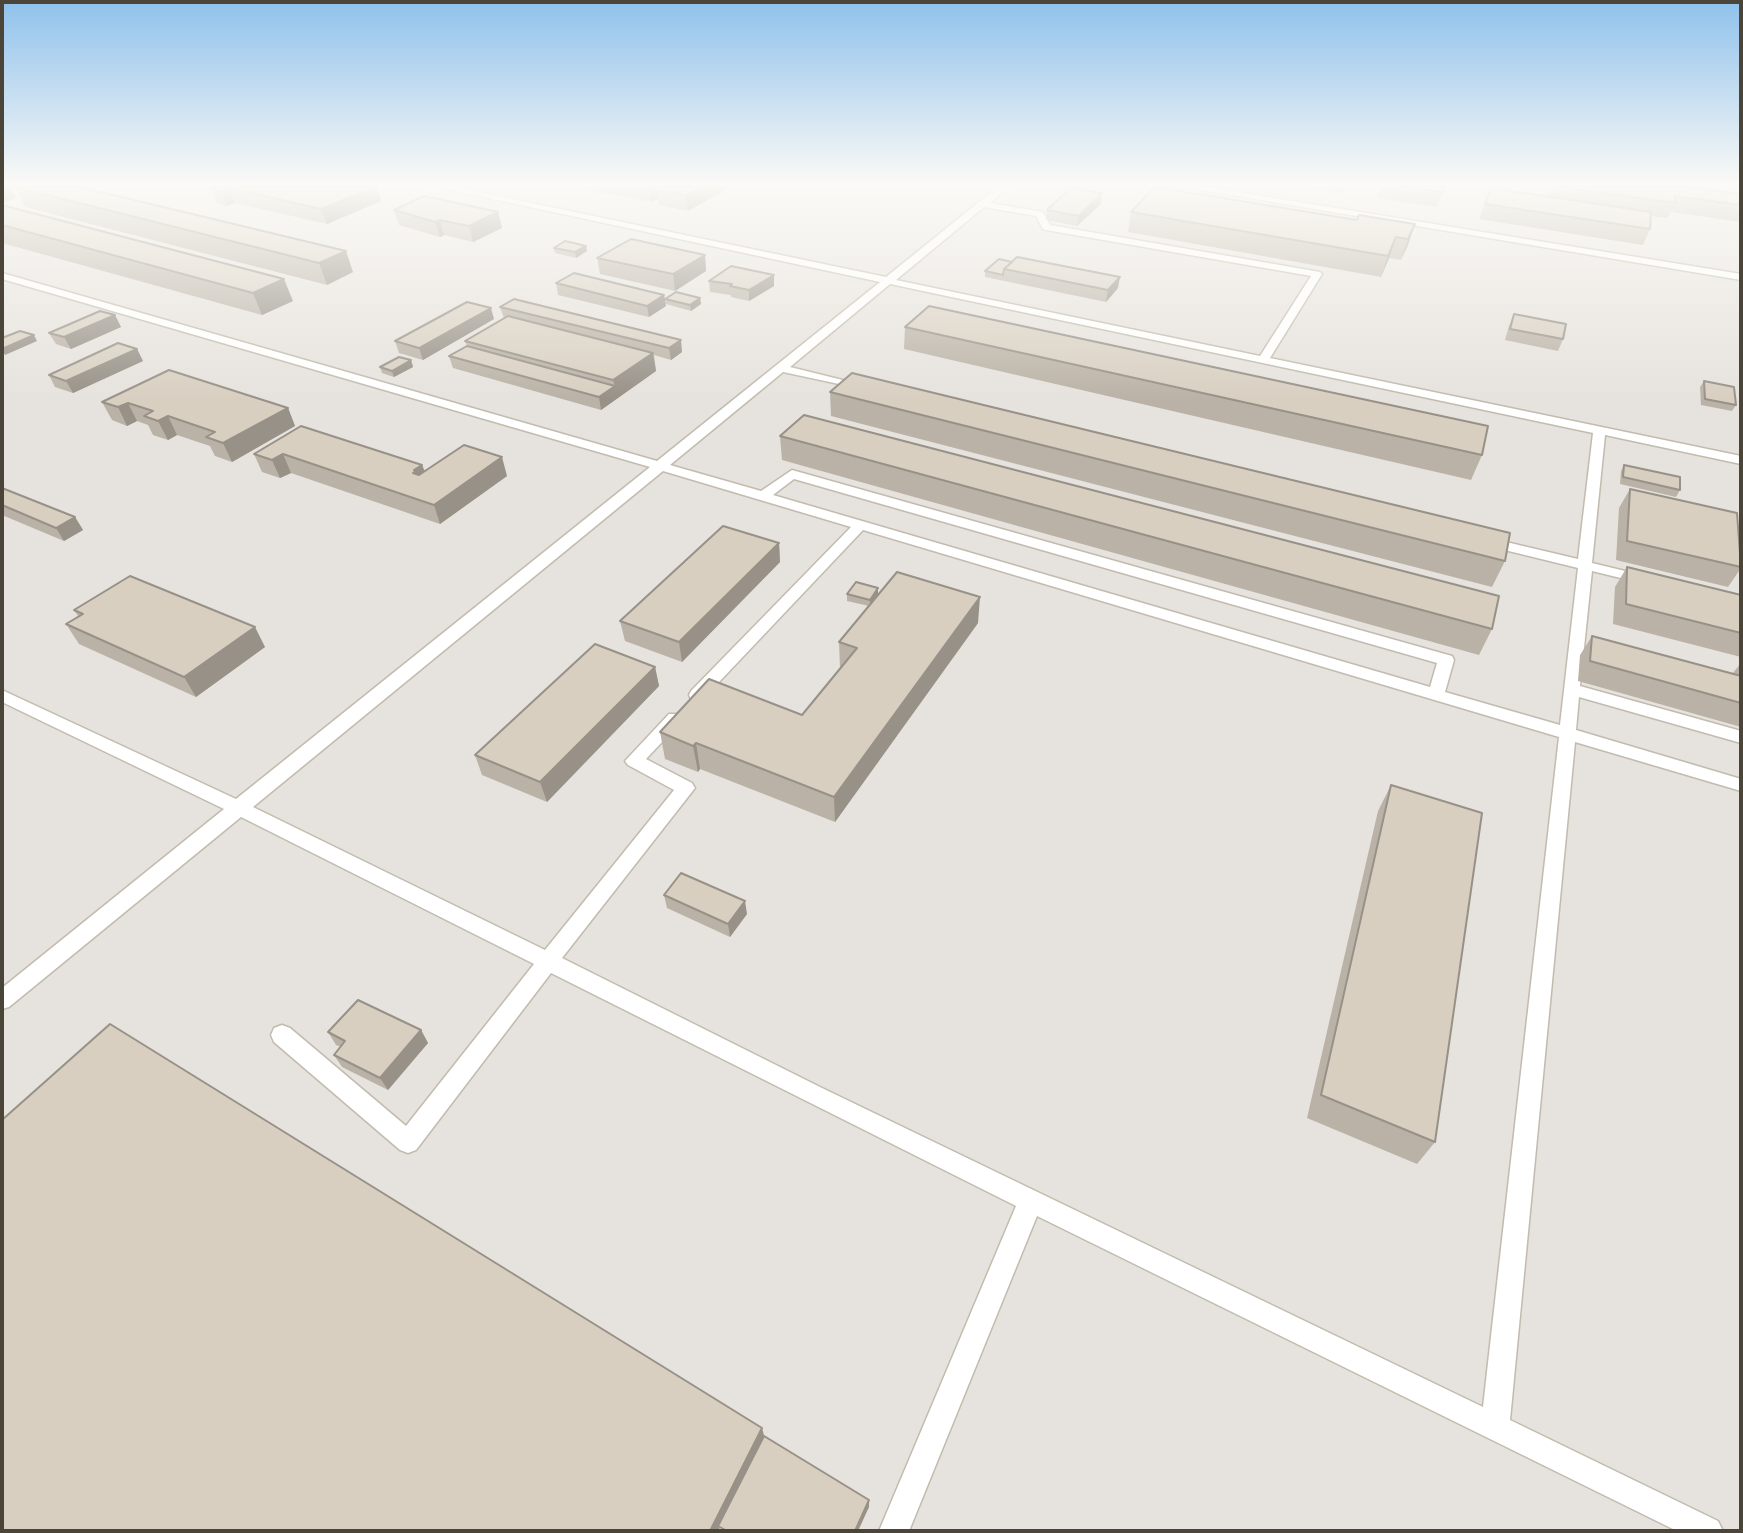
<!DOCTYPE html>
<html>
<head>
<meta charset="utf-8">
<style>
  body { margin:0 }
  #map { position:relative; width:1743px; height:1533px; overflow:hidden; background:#f6f3ec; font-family:"Fira Sans",sans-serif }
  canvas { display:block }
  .frame { position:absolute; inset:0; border:4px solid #4b4439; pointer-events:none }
</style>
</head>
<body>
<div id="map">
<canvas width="1743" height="1533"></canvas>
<div class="frame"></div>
</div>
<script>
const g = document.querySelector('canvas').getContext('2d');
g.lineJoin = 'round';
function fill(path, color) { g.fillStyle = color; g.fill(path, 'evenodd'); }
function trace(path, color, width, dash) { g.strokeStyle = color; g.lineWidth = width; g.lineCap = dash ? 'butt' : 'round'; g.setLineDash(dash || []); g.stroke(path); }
fill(new Path2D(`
  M2,185H1741V1531H2Z`), '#e6e2dd');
const service = new Path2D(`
  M427,185H445L886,277L1000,185H1010L990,203L1043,212L1050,225L1320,272L1322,274L1270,358L1741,456V464L1605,435L1592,563L1650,577L1652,580L1645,584L1592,571L1580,686L1741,731V743L1579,697L1576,730L1741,779V791L1575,742L1510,1420L1718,1521L1723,1531H1677L1037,1216L909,1531H879L1016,1206L551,973L416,1150L408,1153L400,1150L274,1042L271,1035L274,1028L282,1025L290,1028L406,1126L534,964L241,817L9,1007L2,1009V988L224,809L2,702V690L236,799L650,467L2,279V273L657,461L880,282ZM984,207L1036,216L1043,229L1046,230L1311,276L1260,356L896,280ZM890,284L1593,433L1578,559L1485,537L1478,541L1480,544L1578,568L1560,725L1445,692L1454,660L1452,656L792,470L761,491L670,465L783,372L867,390V386L790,367ZM663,471L851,527L691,691L689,695L691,699H703L863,530L1559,737L1483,1407L820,1087L562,958L695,788L692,783L646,759L681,722L683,718L681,714H669L625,761L628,765L674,790L545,950L253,807ZM794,479L1437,663L1430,687L773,495Z
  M1171,185H1194L1741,274V280Z`);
trace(service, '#c2bbae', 3);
fill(service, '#fff');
fill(new Path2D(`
  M377,186L381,201L327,224L235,203L227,206L217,203L211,188Z
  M568,186H732L688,211L659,205L658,199L651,202Z
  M1312,186H1347L1343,193L1311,189Z
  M1381,186H1445L1437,207L1377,198Z
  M1551,186H1682L1741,194V222L1671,212L1667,218L1651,216L1650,229L1643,245L1479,219L1491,188L1547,197Z
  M15,187L353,272L327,285L25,207Z
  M1102,193L1101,204L1077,226L1046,220L1047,210Z
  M2,205L293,301L262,315L2,243Z
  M394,210L498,212L502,228L473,242L444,235L440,237L399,225Z
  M1131,212L1357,220L1415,224L1401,260L1389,258L1381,277L1128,232Z
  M554,248L587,251L576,258L555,253Z
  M705,255L706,271L675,291L600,274L597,258Z
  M999,259L1118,288L1106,302L985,277V271Z
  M774,275V286L749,301L731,297V295L710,292L709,281Z
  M556,283L664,295L666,306L649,317L558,295Z
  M700,298L701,304L691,311L666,304L665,299Z
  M514,299L682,352L671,360L654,355L656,371L601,410L453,368L449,356L467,346L465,341L504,318L500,307Z
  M1514,314L1563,339L1558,351L1505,340L1509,326Z
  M115,315L121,327L71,349L56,344L49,333Z
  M494,319L423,360L399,353L395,341Z
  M905,327L1482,455L1471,480L904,349Z
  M137,349L143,361L73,393L55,387L49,375Z
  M411,360L413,367L394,377L382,373L380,367Z
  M1704,381L1736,405L1732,411L1701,405L1700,387Z
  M830,392L1505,561L1492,587L831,416Z
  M102,402L288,408L295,426L232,462L215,456L210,446L177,435L168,440L153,435L148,425L137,421L127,426L112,420Z
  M301,426L422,465L425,471L507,476L440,524L291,473L280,478L262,472L254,454Z
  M780,436L1492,629L1479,655L782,460Z
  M1624,465L1680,490L1676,497L1620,484L1621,471Z
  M2,488L75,517L83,530L64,541L2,515Z
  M1630,489L1741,568L1728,587L1616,560L1619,508Z
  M779,543L780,562L682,662L625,641L620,621Z
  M1627,567L1741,595V657L1613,624L1615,587Z
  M878,588V594L978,623L835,822L700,769L698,772L665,759L660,732L802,715L841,668H840L839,642L869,606L847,601V594Z
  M74,610L265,647L196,697L79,644L66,624L78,616Z
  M1592,636L1733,673L1741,663V727L1578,681L1580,655Z
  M655,667L659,686L547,802L482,775L475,755Z
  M1391,785L1435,1142L1417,1164L1307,1118L1378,811Z
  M664,895L747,914L730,937L667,908Z
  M421,1030L428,1043L388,1090L342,1067L334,1055L341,1047L336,1045L328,1032Z`), '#bab2a6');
fill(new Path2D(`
  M377,186L381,201L327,224L321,209Z
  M652,186H682L656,190L658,199L651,202L649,187Z
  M704,186H732L688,211L686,195Z
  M11,187L17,198L2,203V191Z
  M229,188L235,203L227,206L221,191Z
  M1102,193L1101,204L1077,226L1079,216Z
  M498,212L502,228L473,242L469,226Z
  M440,220L444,235L440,237L435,222Z
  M1415,224L1408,245L1401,260L1408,239Z
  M1396,237L1389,258L1381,277L1388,256Z
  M586,246L587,251L576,258L575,252Z
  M346,251L353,272L327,285L319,263Z
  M705,255L706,271L675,291L673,274Z
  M774,275V286L749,301V290Z
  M1120,277L1118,288L1106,302L1108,290Z
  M284,279L293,301L262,315L253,293Z
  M664,295L666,306L649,317L647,306Z
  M700,298L701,304L691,311L690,305Z
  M491,308L494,319L423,360L419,348Z
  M115,315L121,327L71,349L64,337Z
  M34,335L37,341L5,355L2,350V349Z
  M681,340L682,352L671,360L669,348Z
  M137,349L143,361L73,393L66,381Z
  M653,353L656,371L601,410L599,397L615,386L613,380Z
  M411,360L413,367L394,377L392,371Z
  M128,403L137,421L127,426L118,407Z
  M288,408L295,426L232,462L223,443Z
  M168,416L177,435L168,440L158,421Z
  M283,454L291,473L280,478L272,460Z
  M502,457L507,476L440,524L434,505Z
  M422,465L429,483L413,473L414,470Z
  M75,517L83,530L64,541L56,528Z
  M779,543L780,562L682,662L679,642Z
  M878,588V594L870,607V600Z
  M980,597L978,623L835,822L834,797Z
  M255,627L265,647L196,697L184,677Z
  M655,667L659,686L547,802L540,782Z
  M696,743L700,769L698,772L693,746Z
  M745,901L747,914L730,937L728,924Z
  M421,1030L428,1043L388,1090L380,1078Z
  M762,1428L766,1443L718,1526L721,1531H710Z
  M869,1500V1507L858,1531H855Z`), '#979187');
const building = new Path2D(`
  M2,186H4L11,187L2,191Z
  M20,186H76L346,251L319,263L15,187Z
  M218,186H377L321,209L229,188L221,191L211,188Z
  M664,186H704L686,195L656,190Z
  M1397,186H1445L1442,192Z
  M1555,186H1682L1741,194V205L1675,196V203Z
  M1155,187L1357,220L1359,215L1415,224L1408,239L1396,237L1388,256L1131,212Z
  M1071,188L1102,193L1079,216L1047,210Z
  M1491,188L1651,212L1650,229L1485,204Z
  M424,196L498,212L469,226L440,220L435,222L394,210Z
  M2,205L284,279L253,293L2,225Z
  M631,239L705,255L673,274L597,258Z
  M565,241L586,246L575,252L554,248Z
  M1017,257L1120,277L1108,290L1004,269Z
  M999,259L1012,262L1004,269L1003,275L985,271Z
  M731,266L774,275L749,290L730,286L732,284L709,281Z
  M574,273L664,295L647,306L556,283Z
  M676,292L700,298L690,305L665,299Z
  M514,299L681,340L669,348L500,307Z
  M467,302L491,308L419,348L395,341Z
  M929,306L1488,426L1482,455L905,327Z
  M100,311L115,315L64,337L49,333Z
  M1514,314L1566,324L1563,339L1510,329Z
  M508,316L653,353L613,380L465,341Z
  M20,331L34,335L2,349V338Z
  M118,343L137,349L66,381L49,375Z
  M467,346L615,386L599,397L449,356Z
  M399,357L411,360L392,371L380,367Z
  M169,370L288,408L223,443L206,437L215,432L168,416L158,421L144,416L153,411L128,403L118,407L102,402Z
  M852,373L1510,533L1505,561L830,392Z
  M1704,381L1734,387L1736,405L1705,399Z
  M804,415L1499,596L1492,629L780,436Z
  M301,426L422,465L414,470L416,471L413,473L419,475L464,445L502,457L434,505L283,454L272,460L254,454Z
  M1624,465L1680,477V490L1623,477Z
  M2,488L75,517L56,528L2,505Z
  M1630,489L1737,513L1741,567L1627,541Z
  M723,526L779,543L679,642L620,621Z
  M1627,567L1741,595V633L1626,604Z
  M897,572L980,597L834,797L696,743L693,746L660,732L709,679L802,715L857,648L839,642Z
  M130,576L255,627L184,677L66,624L83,614L74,610Z
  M856,582L878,588L870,600L847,594Z
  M1592,636L1741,676V703L1590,661Z
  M595,644L655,667L540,782L475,755Z
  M1391,785L1482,813L1435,1142L1321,1095Z
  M681,873L745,901L728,924L664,895Z
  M358,1000L421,1030L380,1078L334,1055L345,1041L328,1032Z
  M110,1024L762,1428L710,1531H2V1120Z
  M764,1436L869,1500L855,1531H727L718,1526Z`);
fill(building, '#d8cfc1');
trace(building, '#979187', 2);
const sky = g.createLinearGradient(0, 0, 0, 400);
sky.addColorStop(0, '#8fc1ec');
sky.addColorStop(0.46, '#fbfaf6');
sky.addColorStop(1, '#fbfaf600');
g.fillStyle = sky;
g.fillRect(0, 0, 1743, 400);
</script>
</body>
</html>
